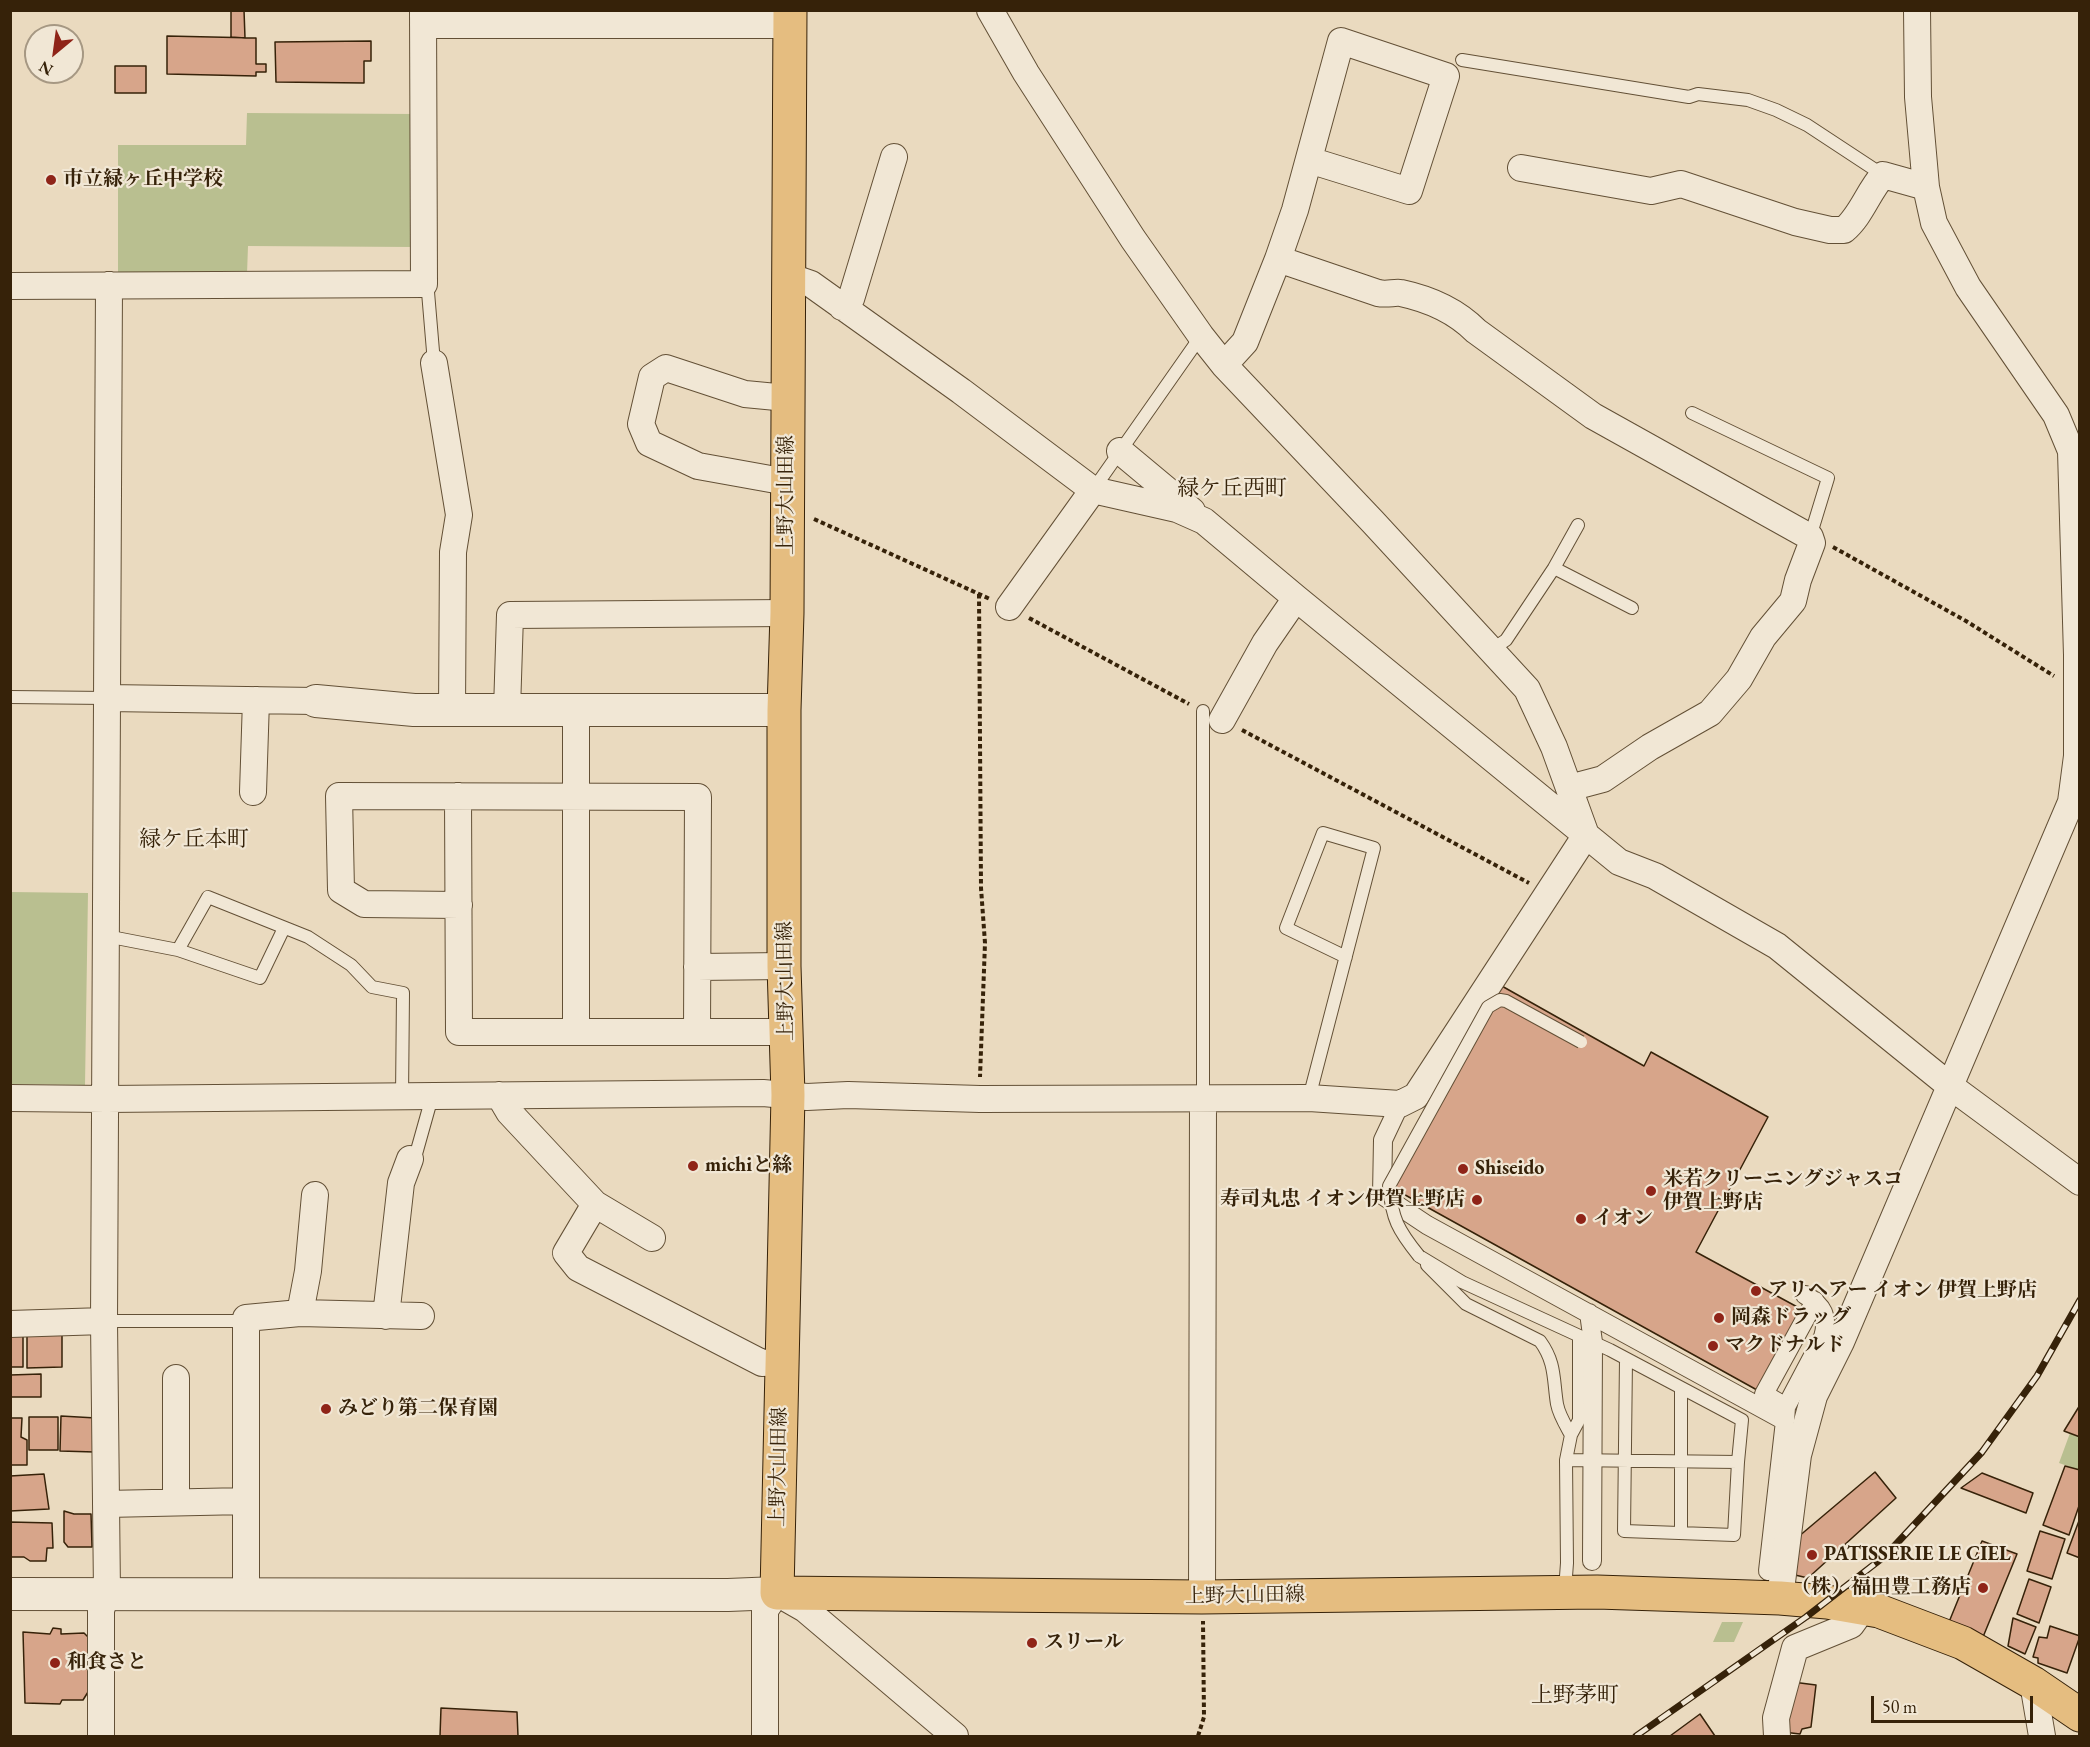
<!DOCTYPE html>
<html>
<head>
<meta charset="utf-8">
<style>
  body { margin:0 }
  #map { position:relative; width:2090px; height:1747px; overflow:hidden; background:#eadabf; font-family:"EB Garamond",serif }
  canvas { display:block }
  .frame { position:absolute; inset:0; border:12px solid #362209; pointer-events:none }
  .north { position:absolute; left:24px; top:24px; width:60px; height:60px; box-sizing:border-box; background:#f1e7d5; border:2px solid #a69883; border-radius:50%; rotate:209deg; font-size:16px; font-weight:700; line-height:24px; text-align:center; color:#362209 }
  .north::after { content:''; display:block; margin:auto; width:21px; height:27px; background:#8f2418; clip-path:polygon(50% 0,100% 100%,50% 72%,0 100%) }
  .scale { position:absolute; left:1871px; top:1696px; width:162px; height:27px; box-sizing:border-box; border:3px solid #362209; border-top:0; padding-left:8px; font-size:18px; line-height:21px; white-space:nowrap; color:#362209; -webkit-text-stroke:4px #f1e7d5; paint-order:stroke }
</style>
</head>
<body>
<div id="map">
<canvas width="2090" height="1747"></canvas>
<div class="frame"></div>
<div class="north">N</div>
<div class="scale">50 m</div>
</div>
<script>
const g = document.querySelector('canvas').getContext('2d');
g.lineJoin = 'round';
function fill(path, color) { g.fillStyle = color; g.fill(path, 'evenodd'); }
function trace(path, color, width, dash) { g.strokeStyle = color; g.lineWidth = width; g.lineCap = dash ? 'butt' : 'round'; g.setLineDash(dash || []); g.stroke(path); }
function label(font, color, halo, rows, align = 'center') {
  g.font = font + ' "EB Garamond","Noto Serif JP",serif'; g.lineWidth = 4.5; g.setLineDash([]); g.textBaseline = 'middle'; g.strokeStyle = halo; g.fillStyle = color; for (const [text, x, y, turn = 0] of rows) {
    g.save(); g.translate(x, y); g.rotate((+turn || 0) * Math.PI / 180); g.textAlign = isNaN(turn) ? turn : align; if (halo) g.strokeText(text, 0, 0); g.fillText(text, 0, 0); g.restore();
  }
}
fill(new Path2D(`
  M247,113L415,114L414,247L248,246L247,274L118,273V145H246Z
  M11,892L88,893L85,1085L11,1084Z
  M2070,1433L2079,1437V1470L2059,1463Z
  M1722,1622H1743L1734,1642H1713Z`), '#b9bf90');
const building = new Path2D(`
  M231,10H244L245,38L231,37Z
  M167,36L256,38V64H266V72H256V76L167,74Z
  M371,41V61H364V83L276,82L275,42Z
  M115,66H146V93H115Z
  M1500,985L1644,1066L1651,1052L1768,1117L1696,1252L1801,1309L1757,1390L1389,1186Z
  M10,1334H23V1367H10Z
  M27,1334H62V1367L27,1368Z
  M41,1374V1397H10V1375Z
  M2080,1405V1437L2064,1431Z
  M61,1416L96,1418L95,1452L60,1451Z
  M29,1417H58V1450H29Z
  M10,1418H22L21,1437L27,1440V1465H10Z
  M2065,1466L2080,1470V1503L2069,1535L2043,1525Z
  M1875,1472L1896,1498L1808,1578L1782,1572L1785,1548Z
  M1982,1473L2033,1493L2026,1513L1961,1488Z
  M44,1474L49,1509L10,1511V1476Z
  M64,1511L74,1514H91L92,1547H68L64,1542Z
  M2080,1518V1558L2067,1553Z
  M10,1522L52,1523L53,1548H47L46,1561H30L24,1557H10Z
  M2040,1531L2065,1539L2052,1579L2027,1571Z
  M1982,1541L2017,1554L1983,1637L1949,1622Z
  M2029,1579L2051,1587L2039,1623L2017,1614Z
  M2013,1618L2036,1627L2025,1654L2008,1646Z
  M2050,1626L2080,1636L2067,1673L2038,1663V1658L2033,1657L2039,1637L2047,1638Z
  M53,1628L61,1629V1634L84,1633L88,1637L89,1655H85V1668L88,1669V1692L83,1700H62L60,1704L25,1703L23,1632L50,1634Z
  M1777,1680L1816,1685L1811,1727L1802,1729L1800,1734L1783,1732Z
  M441,1708L517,1712L518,1736H440Z
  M1700,1714L1715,1736H1670Z`);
fill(building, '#d7a58a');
trace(building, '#362209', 1.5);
const service = new Path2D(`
  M1462,60L1689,97L1698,94L1748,100L1776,110L1807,125L1883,175
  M424,284L428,292L434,363
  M1692,413L1828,478L1810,537
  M1093,490L1201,336
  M1554,568L1632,608
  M1491,650L1506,640L1554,568L1578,525
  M10,697L107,698
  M1203,711V1099
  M106,936L178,950L260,978L284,928
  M178,950L208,897L308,937L351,965L372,987L403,993L402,1097
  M1309,1098L1374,848L1323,833L1286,928L1346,957
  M410,1159L416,1154L432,1097
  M1419,1256L1462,1282L1610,1350L1742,1420L1738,1462L1566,1460
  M1427,1265L1466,1304L1540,1341C1556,1363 1553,1379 1557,1404C1559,1415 1566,1426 1571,1435
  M104,1321H246
  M1626,1359L1624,1531L1734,1535L1738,1462
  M1681,1533V1388
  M1565,1590L1567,1563L1566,1460L1571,1435L1579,1420V1336`);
const pedestrian = new Path2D(`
  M1400,1104L1383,1140L1382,1195L1427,1225L1785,1421L1768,1571
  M1589,1313L1593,1342L1592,1561
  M1786,1407L1764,1394L1815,1301
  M1785,1421L1786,1407L1823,1337C1829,1317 1823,1305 1805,1295`);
const minor = new Path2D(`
  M990,10L1026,73L1133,239L1201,336L1224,365L1373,522L1527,689L1554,747L1586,835
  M423,25H790
  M1521,168L1651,191L1681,184L1795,222L1830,230H1844C1861,216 1868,192 1883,175L1926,187
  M1278,259L1378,293C1387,295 1394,292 1401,293C1429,299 1456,311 1476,331L1593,416L1810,537L1812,543L1798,580L1793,601L1763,637L1739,679L1710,713L1650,747L1603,779L1569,788
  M788,276L811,284L961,391L1093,490L1177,509L1204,521L1296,598L1619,862L1655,876L1777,946L1950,1086L2080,1182
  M10,286L424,284L423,10
  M842,307L851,299L894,157
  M434,363L459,515L453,552L452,710
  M1224,365L1245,342L1278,259L1295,210L1341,41L1446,76L1409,191L1309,160
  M1120,451L1192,511
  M787,482L698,466L649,443L641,424L652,377L666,368L745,394L787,398
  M1009,607L1093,490
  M107,698L316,701
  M507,710L510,615L787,613
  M576,711V1031
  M1222,720L1265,643L1296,598
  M253,792L256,700
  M458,796L459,1032H787
  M459,905L364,904L341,890L339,796L698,797L697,1031
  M697,967L784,966
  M499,1095L509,1112L595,1204L652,1238
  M10,1098L106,1099L763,1093L807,1097L848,1095L980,1099L1309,1098L1400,1104L1416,1096L1586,835
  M595,1204L566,1253L578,1268L762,1363L781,1362
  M300,1313L308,1271L315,1195
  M386,1316L401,1183L410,1159
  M10,1324L104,1321
  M176,1502V1378
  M106,1504L246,1501
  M246,1593V1318L300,1313L421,1316
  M1202,1597L1203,1099
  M1780,1598L1798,1455L1814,1396L1841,1342L2071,802L2077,756V655L2071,451L2056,415L1968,287L1934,223L1926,187L1918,97L1917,10
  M2033,1683L2042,1736
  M101,1736V1610L107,1593L104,1321L109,285
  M765,1736V1610L777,1593L805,1609L955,1736
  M1777,1736L1776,1718L1795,1648L1851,1625L1856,1618L1860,1607`);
const tertiary = new Path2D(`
  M316,701L414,710H784
  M10,1594L728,1595L777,1593`);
const primary = new Path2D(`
  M790,10L787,613L784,710V966L788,1095L777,1593L1202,1597L1597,1592L1780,1598L1827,1602L1879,1611L1963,1643L2033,1683L2080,1715`);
trace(service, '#635036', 14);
trace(pedestrian, '#635036', 20);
trace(minor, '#635036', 28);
trace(tertiary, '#635036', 34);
trace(primary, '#362209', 35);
trace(new Path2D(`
  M814,519L990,599
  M1833,547L1966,621L2054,676
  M979,594L981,888L985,943L980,1077
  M1029,618L1189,704
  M1242,730L1529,883
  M1198,1736L1204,1717L1203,1621`), '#362209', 4, [4.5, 3]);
trace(service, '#f1e7d5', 12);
trace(pedestrian, '#f1e7d5', 18);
trace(minor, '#f1e7d5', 26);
trace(tertiary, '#f1e7d5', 32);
trace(primary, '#e5bd80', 33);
const rail = new Path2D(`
  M1636,1736L1806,1617L1885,1556L1982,1452L2037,1376L2080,1300`);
trace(rail, '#362209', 7);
trace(rail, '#f1e7d5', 4.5, [14]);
const serviceBridge = new Path2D(`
  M1419,1256C1398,1230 1392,1219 1389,1186L1488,1007L1500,1000L1506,1001L1581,1042`);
trace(serviceBridge, '#635036', 14, []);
trace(serviceBridge, '#f1e7d5', 12);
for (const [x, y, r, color] of [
  [51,180,6,"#8f2418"],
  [693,1166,6,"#8f2418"],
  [1463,1169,6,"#8f2418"],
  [1651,1191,6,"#8f2418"],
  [1477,1200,6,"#8f2418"],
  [1581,1219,6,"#8f2418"],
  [1756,1291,6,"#8f2418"],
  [1719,1318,6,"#8f2418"],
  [1713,1346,6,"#8f2418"],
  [326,1409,6,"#8f2418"],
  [1812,1555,6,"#8f2418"],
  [1983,1588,6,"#8f2418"],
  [1032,1643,6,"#8f2418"],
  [55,1663,6,"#8f2418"]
]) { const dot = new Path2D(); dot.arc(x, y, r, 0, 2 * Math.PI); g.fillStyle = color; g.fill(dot); trace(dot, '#f1e7d5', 2); }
label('bold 20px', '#362209', '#f1e7d5', [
  ["市立緑ヶ丘中学校",63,180],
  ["michiと絲",705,1166],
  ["Shiseido",1475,1169],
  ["米若クリーニングジャスコ",1663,1180],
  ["伊賀上野店",1663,1203],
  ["寿司丸忠 イオン伊賀上野店",1465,1200,"right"],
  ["イオン",1593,1219],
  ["アリヘアー イオン 伊賀上野店",1768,1291],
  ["岡森ドラッグ",1731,1318],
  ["マクドナルド",1725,1346],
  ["みどり第二保育園",338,1409],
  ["PATISSERIE LE CIEL",1824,1555],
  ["（株）福田豊工務店",1971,1588,"right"],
  ["スリール",1044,1643],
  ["和食さと",67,1663]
], 'left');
label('20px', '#362209', '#f1e7d5', [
  ["上野大山田線",787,495,-90],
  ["上野大山田線",786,981,-91],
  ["上野大山田線",779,1467,-89],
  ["上野大山田線",1245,1596,-1]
]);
label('22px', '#362209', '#f1e7d5', [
  ["緑ケ丘西町",1232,489],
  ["緑ケ丘本町",194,840],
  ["上野茅町",1575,1696]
]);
</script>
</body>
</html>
